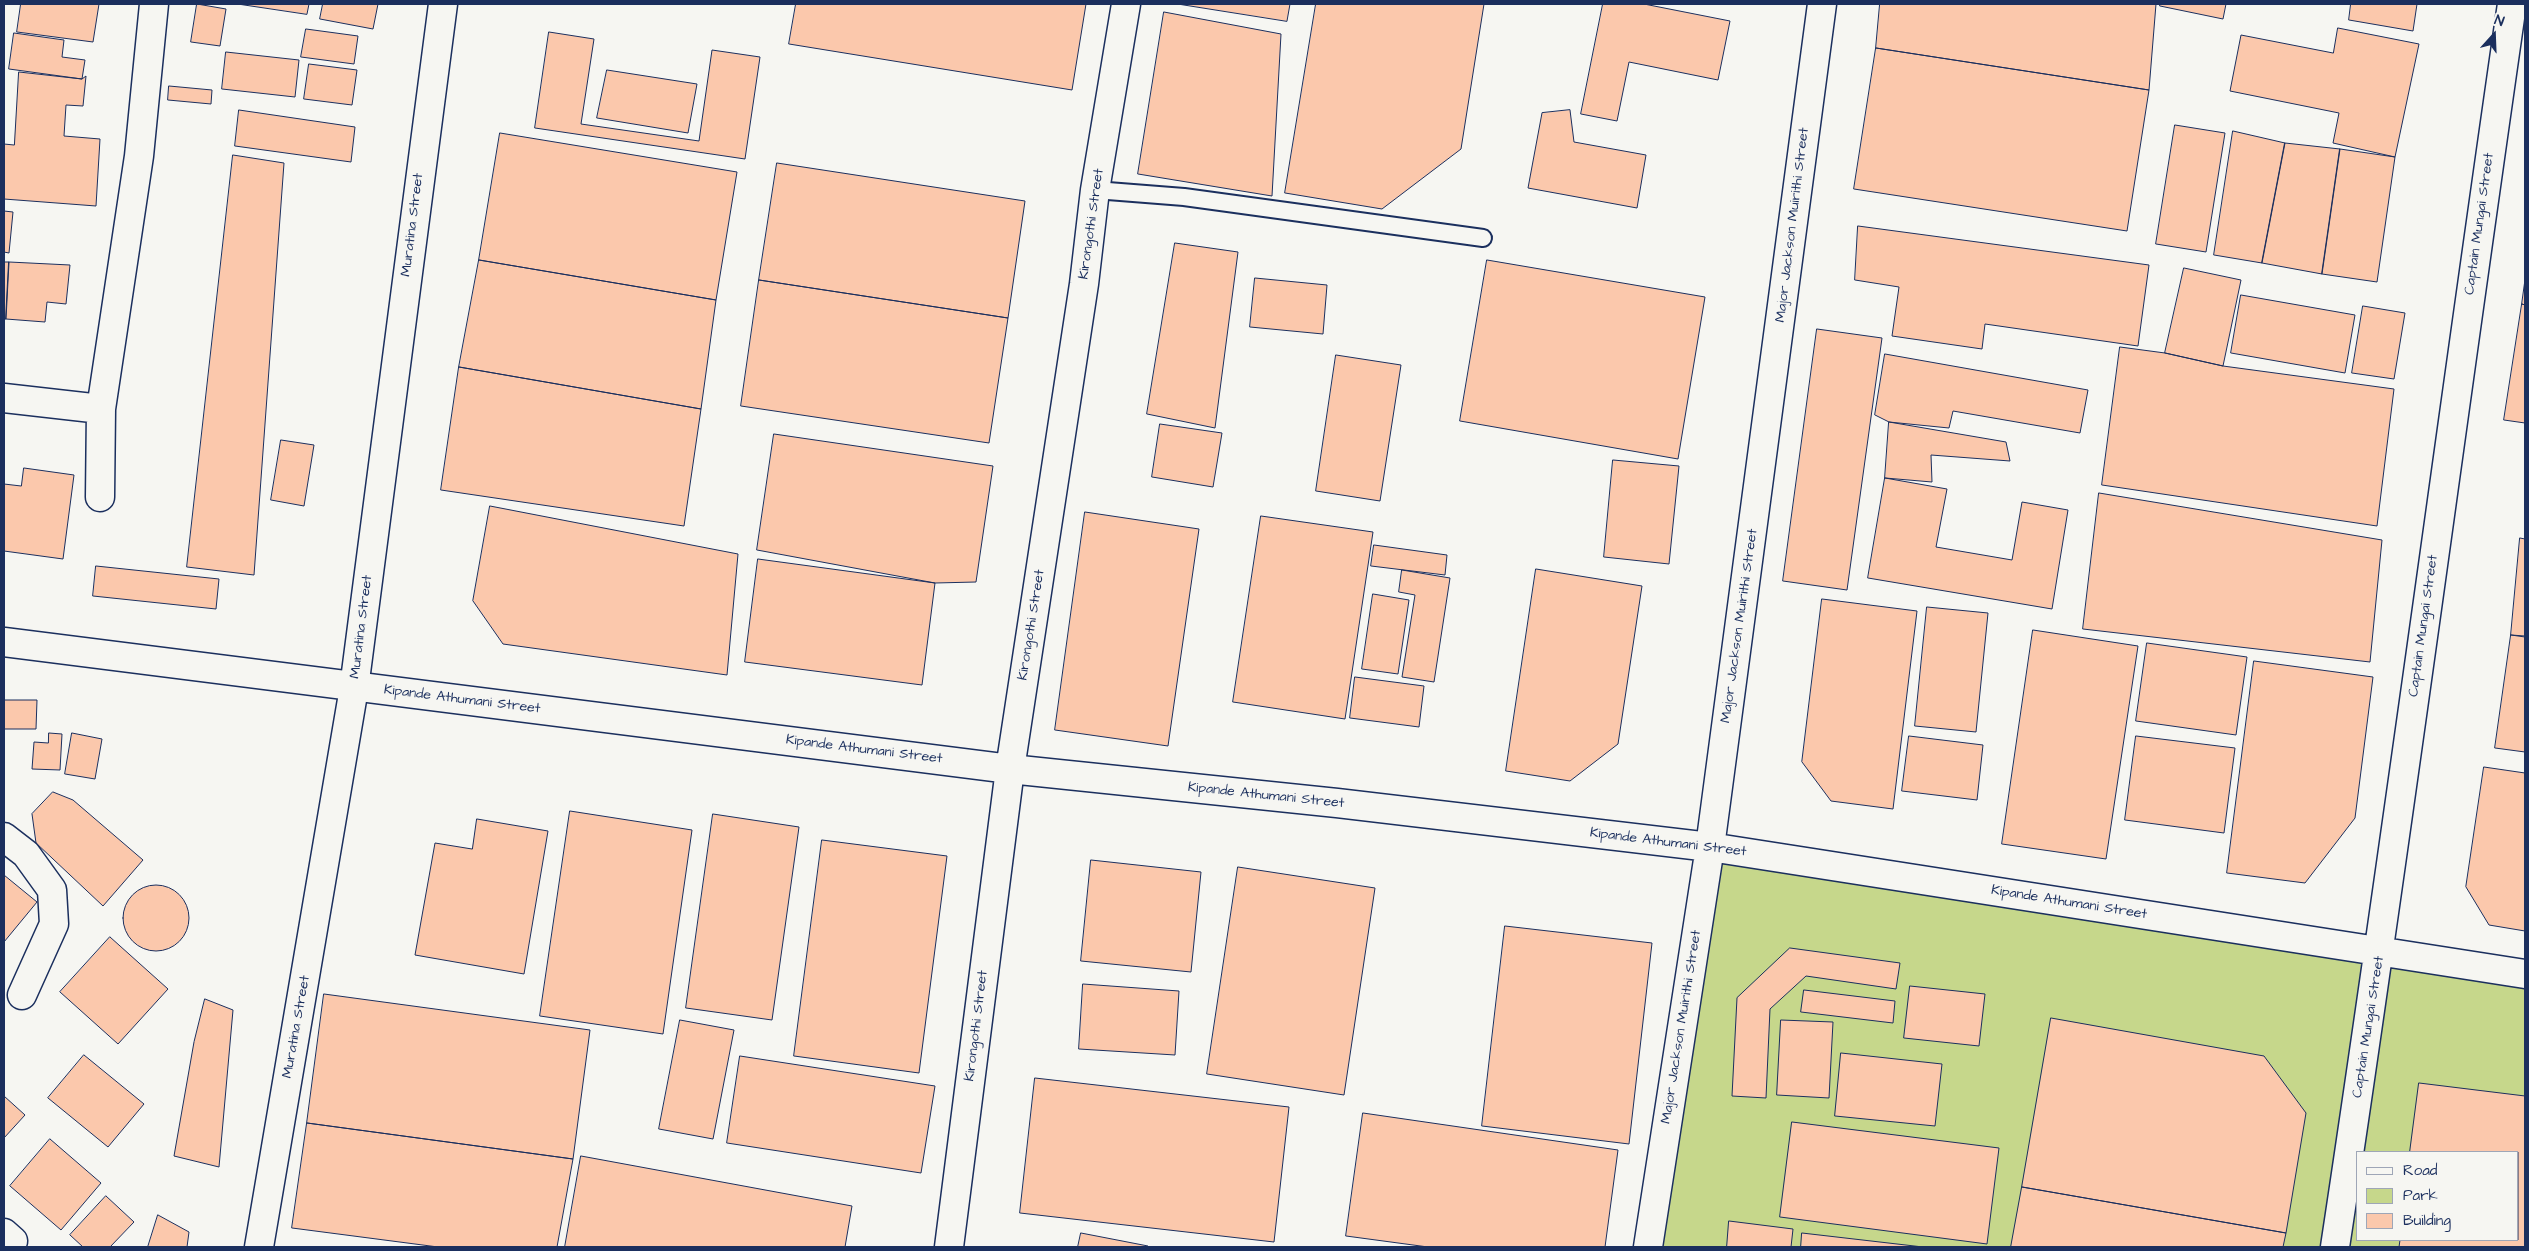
<!DOCTYPE html>
<html>
<head>
<meta charset="utf-8">
<style>
  body { margin:0 }
  #map { position:relative; width:2529px; height:1251px; overflow:hidden; background:#f6f6f2; font-family:"Architects Daughter",sans-serif }
  canvas { display:block }
  .frame { position:absolute; inset:0; border:5px solid #1b2f5e; pointer-events:none }
  .legend { position:absolute; left:2356px; top:1151px; width:162px; height:90px; box-sizing:border-box; background:#f6f6f2; border:1px solid #9ea6b7; margin:0; padding:6px 9px; list-style:none; font-size:15px; color:#1b2f5e }
  .legend li { display:flex; align-items:center; gap:10px; height:25px }
  .legend b { width:25px; border:1px solid #9ea6b7 }
  .north { position:absolute; left:2469px; top:10px; width:50px; height:50px; -webkit-text-stroke:4px #f6f6f2; paint-order:stroke; rotate:20deg; font-size:14px; font-weight:700; line-height:20px; text-align:center; color:#1b2f5e }
  .north::after { content:''; display:block; margin:auto; width:18px; height:22px; background:#1b2f5e; clip-path:polygon(50% 0,100% 100%,50% 72%,0 100%) }
</style>
</head>
<body>
<div id="map">
<canvas width="2529" height="1251"></canvas>
<div class="frame"></div>
<ul class="legend">
<li><b style="height:6px;background:#f6f6f2"></b>Road</li>
<li><b style="height:14px;background:#c6d78b"></b>Park</li>
<li><b style="height:14px;background:#fbc8ac"></b>Building</li>
</ul>
<div class="north">N</div>
</div>
<script>
const g = document.querySelector('canvas').getContext('2d');
g.lineJoin = 'round';
function fill(path, color) { g.fillStyle = color; g.fill(path, 'evenodd'); }
function trace(path, color, width, dash) { g.strokeStyle = color; g.lineWidth = width; g.lineCap = dash ? 'butt' : 'round'; g.setLineDash(dash || []); g.stroke(path); }
function label(font, color, halo, rows, align = 'center') {
  g.font = font + ' "Architects Daughter",sans-serif'; g.lineWidth = 4; g.setLineDash([]); g.textBaseline = 'middle'; g.strokeStyle = halo; g.fillStyle = color; for (const [text, x, y, turn = 0] of rows) {
    g.save(); g.translate(x, y); g.rotate((+turn || 0) * Math.PI / 180); g.textAlign = isNaN(turn) ? turn : align; if (halo) g.strokeText(text, 0, 0); g.fillText(text, 0, 0); g.restore();
  }
}
fill(new Path2D(`
  M1710,847L2525,974V1247H1645ZM2358,1152H2518V1240H2358Z`), '#c6d78b');
const building = new Path2D(`
  M21,4H99L93,42L17,32Z
  M197,4L226,9L220,46L191,42Z
  M238,4H309L307,14Z
  M323,4H378L373,29L320,19Z
  M796,4H1086L1072,90L789,44Z
  M1178,4H1290L1287,21Z
  M1316,4H1484L1461,149L1382,209L1285,193Z
  M1603,4H1644L1730,21L1718,80L1629,62L1617,121L1581,114Z
  M1880,4H2156L2149,90L1876,48Z
  M2160,4H2226L2223,19L2160,6Z
  M2351,4H2417L2413,31L2349,20Z
  M1164,12L1281,34L1272,196L1138,174Z
  M2338,28L2419,44L2395,157L2333,143L2339,113L2230,91L2241,35L2333,53Z
  M306,29L358,36L354,64L301,57Z
  M549,32L594,39L581,124L699,141L712,50L760,57L745,159L535,128Z
  M14,33L64,40L62,57L85,60L82,79L9,69Z
  M1876,48L2149,90L2127,231L1854,189Z
  M226,52L299,60L295,97L222,89Z
  M309,64L357,70L352,105L304,99Z
  M607,70L697,84L688,133L597,118Z
  M19,72L82,79L86,76L83,106L66,105L64,136L100,139L96,206L4,199V144L14,145Z
  M169,86L212,90L211,104L168,100Z
  M239,110L355,127L351,162L235,146Z
  M1570,110L1574,142L1646,155L1637,208L1528,188L1542,113Z
  M2175,125L2225,133L2206,252L2156,244Z
  M2233,131L2285,143L2262,263L2214,255Z
  M500,133L737,172L716,300L479,260Z
  M2285,143L2340,149L2322,274L2262,263Z
  M2340,149L2395,157L2377,282L2322,274Z
  M233,155L284,163L254,575L187,567Z
  M777,163L1025,201L1008,318L759,280Z
  M4,211L13,212L9,253L4,252Z
  M1858,226L2149,265L2138,346L1985,324L1982,349L1892,336L1899,287L1855,280Z
  M1175,243L1238,252L1215,428L1147,414Z
  M479,260L716,300L701,409L459,367Z
  M1487,260L1705,297L1678,459L1460,421Z
  M4,262H9L6,319H4Z
  M9,262L70,265L66,304L47,302L45,322L6,319Z
  M2184,268L2241,280L2223,366L2165,353Z
  M1255,278L1327,285L1323,334L1250,327Z
  M759,280L1008,318L989,443L741,406Z
  M2525,280V305L2522,304Z
  M2241,295L2355,315L2345,373L2231,353Z
  M2522,304L2525,305V423L2504,420Z
  M2363,306L2405,313L2394,379L2352,373Z
  M1817,329L1882,338L1847,590L1783,581Z
  M2120,347L2165,353L2223,366L2394,389L2377,526L2102,485Z
  M1885,354L2088,390L2080,433L1953,411L1949,428L1889,422L1875,415Z
  M1336,355L1401,365L1380,501L1316,491Z
  M459,367L701,409L684,526L441,490Z
  M1889,422L2006,442L2010,461L1931,455L1932,482L1885,478Z
  M1160,424L1222,433L1213,487L1152,477Z
  M774,434L993,466L976,582L935,583L757,550Z
  M281,440L314,445L304,506L271,500Z
  M1613,460L1679,466L1669,564L1604,557Z
  M24,468L74,475L63,559L4,551V484L21,486Z
  M1885,478L1947,489L1936,547L2012,560L2022,502L2068,510L2052,609L1868,578Z
  M2099,493L2382,540L2370,662L2083,629Z
  M490,506L738,554L727,675L503,644L473,601Z
  M1085,512L1199,529L1168,746L1055,730Z
  M1261,516L1373,532L1345,719L1233,702Z
  M2520,538L2525,539V636L2511,635Z
  M1374,545L1447,555L1445,575L1371,566Z
  M758,559L935,583L922,685L745,662Z
  M96,566L219,579L216,609L93,596Z
  M1536,569L1642,586L1618,744L1570,781L1506,771Z
  M1402,570L1450,578L1434,682L1402,677L1415,595L1399,592Z
  M1373,594L1409,600L1398,674L1362,669Z
  M1822,599L1917,611L1893,809L1831,801L1802,762Z
  M1927,607L1988,613L1976,732L1915,726Z
  M2033,630L2138,646L2106,859L2002,844Z
  M2511,635L2525,637V752L2495,748Z
  M2147,643L2247,657L2236,735L2136,721Z
  M2254,661L2373,677L2355,818L2305,883L2227,873Z
  M1355,677L1424,686L1419,727L1350,718Z
  M4,700H37L36,729H4Z
  M49,733L62,734L60,770L32,769L34,742L48,743Z
  M72,733L102,739L95,779L65,774Z
  M1909,736L1983,745L1977,800L1902,791Z
  M2136,736L2235,748L2224,833L2125,820Z
  M2484,767L2525,773V931L2489,925L2466,887Z
  M53,792L73,800L143,860L103,906L36,843L32,814Z
  M570,811L692,830L663,1034L540,1016Z
  M713,814L799,827L772,1020L686,1008Z
  M477,819L548,831L524,974L415,955L435,843L472,849Z
  M822,840L947,856L919,1073L794,1056Z
  M1091,860L1201,872L1191,972L1081,961Z
  M1238,867L1375,888L1344,1095L1207,1074Z
  M4,875L37,902L4,942Z
  M123 918a33 33 0 1 1 66 0a33 33 0 1 1-66 0Z
  M1505,926L1652,943L1629,1144L1482,1126Z
  M110,937L168,989L118,1044L60,992Z
  M1790,948L1900,963L1896,989L1806,976L1770,1009L1766,1098L1732,1096L1737,998Z
  M1083,984L1179,991L1175,1055L1079,1049Z
  M1910,986L1985,994L1979,1046L1904,1038Z
  M1804,990L1895,1001L1893,1023L1801,1012Z
  M324,994L590,1030L573,1159L307,1123Z
  M205,999L233,1010L219,1167L174,1156L194,1042Z
  M2051,1018L2264,1056L2306,1113L2286,1233L2022,1187Z
  M680,1020L734,1030L713,1139L659,1129Z
  M1781,1020L1833,1022L1829,1098L1777,1095Z
  M1841,1053L1942,1064L1935,1126L1835,1116Z
  M84,1055L144,1104L108,1147L48,1098Z
  M740,1056L935,1086L921,1173L727,1143Z
  M1035,1078L1289,1107L1274,1242L1020,1213Z
  M2419,1083L2525,1096V1247H2399L2400,1240H2518V1152H2410Z
  M4,1096L25,1115L4,1138Z
  M1363,1113L1618,1150L1605,1247H1428L1346,1236Z
  M1792,1122L1999,1148L1987,1244L1780,1217Z
  M307,1123L573,1159L557,1247H438L292,1228Z
  M50,1139L101,1183L61,1230L10,1186Z
  M581,1156L852,1206L845,1247H565Z
  M2022,1187L2286,1233L2283,1247H2011Z
  M106,1196L134,1222L110,1247H83L70,1235Z
  M158,1215L189,1232L187,1247H148Z
  M1729,1221L1793,1229L1791,1247H1727Z
  M1081,1233L1148,1246L1147,1247H1078Z
  M1802,1233L1923,1247H1801Z`);
fill(building, '#fbc8ac');
trace(building, '#1b2f5e', 1);
const service = new Path2D(`
  M1095,190L1184,197L1483,238`);
const minor = new Path2D(`
  M4,398L101,409
  M100,497L101,409L139,156L154,4
  M4,837L26,854L52,890L54,924L22,995
  M4,1233L13,1241`);
const tertiary = new Path2D(`
  M4,642L1010,769L1337,803L1710,847L2525,974
  M949,1247L1010,769L1084,284L1095,190L1126,4
  M1648,1247L1710,847L1822,4
  M2335,1247C2398,833 2452,418 2512,4`);
const secondary = new Path2D(`
  M259,1247L354,688L443,4`);
trace(service, '#1b2f5e', 20);
trace(minor, '#1b2f5e', 31);
trace(tertiary, '#1b2f5e', 31);
trace(secondary, '#1b2f5e', 31);
trace(service, '#f6f6f2', 16);
trace(minor, '#f6f6f2', 28);
trace(tertiary, '#f6f6f2', 28);
trace(secondary, '#f6f6f2', 28);
label('14px', '#1b2f5e', '#f6f6f2', [
  ["Kirongothi Street",1092,224,-82],
  ["Captain Mungai Street",2480,224,-82],
  ["Muratina Street",413,225,-83],
  ["Major Jackson Muirithi Street",1793,225,-83],
  ["Kirongothi Street",1032,625,-81],
  ["Major Jackson Muirithi Street",1740,626,-82],
  ["Captain Mungai Street",2424,626,-82],
  ["Muratina Street",362,627,-83],
  ["Kipande Athumani Street",462,700,7],
  ["Kipande Athumani Street",864,750,7],
  ["Kipande Athumani Street",1266,796,6],
  ["Kipande Athumani Street",1668,843,7],
  ["Kipande Athumani Street",2069,903,9],
  ["Kirongothi Street",977,1026,-83],
  ["Muratina Street",297,1027,-80],
  ["Major Jackson Muirithi Street",1682,1027,-81],
  ["Captain Mungai Street",2369,1027,-81]
]);
</script>
</body>
</html>
